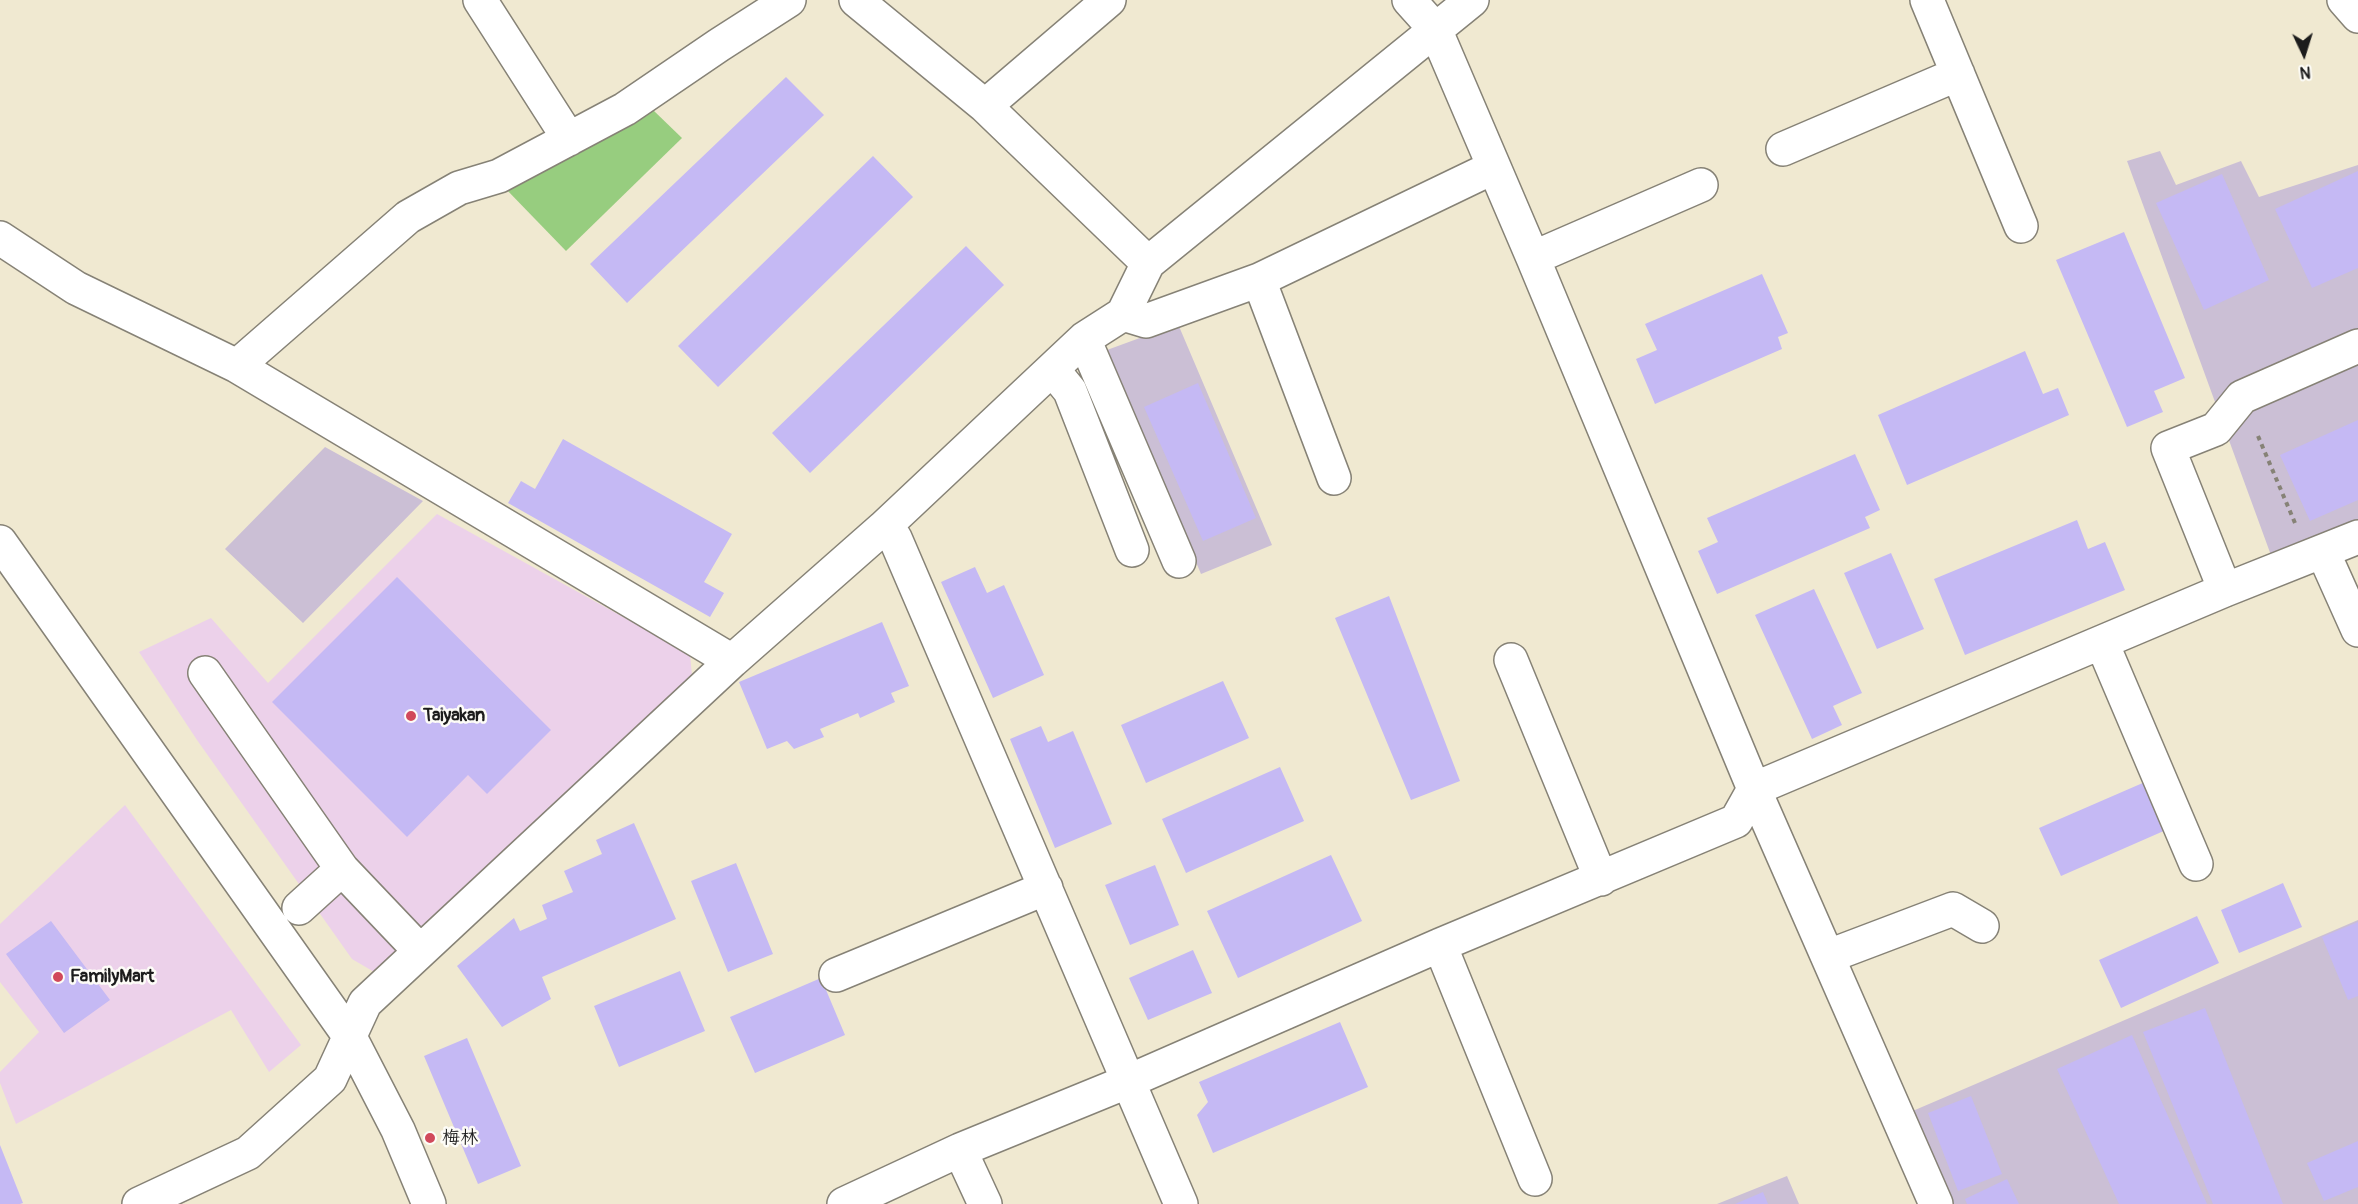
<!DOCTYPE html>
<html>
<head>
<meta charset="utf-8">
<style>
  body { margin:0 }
  #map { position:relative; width:2358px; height:1204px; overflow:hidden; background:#f0e9d1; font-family:Pangolin,sans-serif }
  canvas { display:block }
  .north { position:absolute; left:2274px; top:24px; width:60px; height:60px; -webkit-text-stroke:4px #fdfcf7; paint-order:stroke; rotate:176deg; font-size:16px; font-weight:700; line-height:24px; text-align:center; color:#1c1c1c }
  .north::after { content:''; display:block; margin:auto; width:21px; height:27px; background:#1c1c1c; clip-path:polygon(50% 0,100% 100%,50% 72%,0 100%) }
</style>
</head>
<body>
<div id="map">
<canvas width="2358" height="1204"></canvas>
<div class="north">N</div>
</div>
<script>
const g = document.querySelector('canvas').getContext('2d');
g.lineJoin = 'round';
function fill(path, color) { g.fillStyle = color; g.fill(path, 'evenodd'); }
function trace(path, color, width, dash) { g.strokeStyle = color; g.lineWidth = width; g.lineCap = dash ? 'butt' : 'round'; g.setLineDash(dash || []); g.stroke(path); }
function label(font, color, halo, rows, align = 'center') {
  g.font = font + ' Pangolin,"Klee One",sans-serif'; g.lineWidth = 5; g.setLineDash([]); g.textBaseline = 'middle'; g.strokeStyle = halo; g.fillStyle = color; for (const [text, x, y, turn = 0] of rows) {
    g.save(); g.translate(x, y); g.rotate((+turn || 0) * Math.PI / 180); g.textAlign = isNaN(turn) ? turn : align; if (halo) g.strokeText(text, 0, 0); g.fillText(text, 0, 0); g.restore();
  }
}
fill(new Path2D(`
  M437,514L690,654L692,676L381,976L352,959L197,740L139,652L211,618L268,683Z
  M125,805L301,1045L269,1072L231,1010L16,1124L0,1083V1072L39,1032L0,982V924Z`), '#ecd1ea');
fill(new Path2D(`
  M2160,151L2176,185L2241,161L2259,197L2358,165V525L2272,558L2127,161Z
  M1178,324L1272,545L1201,574L1107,350Z
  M325,447L423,501L303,623L225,549Z
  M2358,920V1204H1949L1908,1113Z
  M1787,1176L1799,1204H1717Z`), '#cbbfd5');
fill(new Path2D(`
  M653,110L682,138L566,251L505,188Z`), '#97cd7f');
fill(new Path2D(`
  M786,77L824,115L627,303L590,264Z
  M873,156L913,197L718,387L678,346Z
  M2358,171V268L2312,288L2275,209Z
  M2222,174L2269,280L2204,310L2156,203Z
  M2124,232L2185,378L2154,391L2163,412L2127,427L2056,260Z
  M966,246L1004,285L810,473L772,433Z
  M1762,274L1788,333L1778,337L1782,349L1655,404L1636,359L1657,350L1645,324Z
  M2025,351L2043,394L2058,388L2069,415L1907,485L1878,415Z
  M1198,383L1256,518L1203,541L1144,407Z
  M2358,420V500L2310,521L2280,455Z
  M563,439L732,534L704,582L724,593L710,617L508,503L521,481L535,489Z
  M1855,454L1880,510L1865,517L1870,528L1717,594L1698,551L1718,542L1707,518Z
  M2077,520L2088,549L2105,542L2125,590L1965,655L1934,579Z
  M1891,553L1924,629L1877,649L1844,573Z
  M975,567L987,593L1004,585L1044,675L993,698L941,582Z
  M397,577L551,730L487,794L468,775L407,837L272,702Z
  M1814,589L1862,693L1833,706L1842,725L1812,739L1755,615Z
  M1389,596L1460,781L1411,800L1335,618Z
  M882,622L909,686L891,693L895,702L860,718L858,713L820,729L824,737L794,749L787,741L767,749L739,682Z
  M1223,681L1249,738L1146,783L1121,725Z
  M1041,726L1048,742L1073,731L1112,824L1055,848L1010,739Z
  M1280,767L1304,821L1186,873L1162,819Z
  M2145,782L2166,830L2061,876L2039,828Z
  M634,823L676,919L542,977L551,999L502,1027L457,966L514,918L520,931L547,919L542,905L573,892L564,871L602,854L596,840Z
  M1331,855L1362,921L1238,978L1207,911Z
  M736,863L773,954L728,972L691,881Z
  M1155,865L1179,925L1130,945L1105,885Z
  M2283,883L2302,927L2239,953L2221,910Z
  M2197,916L2219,963L2121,1008L2099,960Z
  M51,921L110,1000L64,1033L6,954Z
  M2358,922V996L2348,1000L2322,937Z
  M1193,950L1212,993L1148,1020L1129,978Z
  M680,971L705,1031L619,1067L594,1006Z
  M821,978L845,1035L755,1073L730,1017Z
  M2205,1008L2283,1204H2213L2143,1032Z
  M1340,1022L1368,1087L1213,1153L1197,1115L1208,1102L1199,1082Z
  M2132,1035L2207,1204H2119L2057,1069Z
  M467,1038L521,1166L478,1184L424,1056Z
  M1971,1096L2002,1174L1958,1191L1928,1113Z
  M2358,1141V1187L2324,1201L2307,1163Z
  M0,1145L23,1203L20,1204H0Z
  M2007,1179L2019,1204H1967L1965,1199Z
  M1763,1192L1768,1204H1735Z`), '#c5b9f4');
const minor = new Path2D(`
  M480,0L569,139
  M856,0L985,106L1148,263
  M1409,0L1435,29L1533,258L1754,789L1936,1204
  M1927,0L2021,226
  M2344,0L2358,16
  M985,106L1109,0
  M1783,149L1958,74
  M0,238L76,288L237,366L732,661
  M1533,258L1701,185
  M1259,280L1334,478
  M1123,314L1146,321L1259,280L1494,167
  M1084,339L1179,561
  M237,366L408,217L459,188L499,176L625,109L719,45L789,0
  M1053,370L1070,391L1132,550
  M883,528L895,538L1181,1204
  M0,542L350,1037L398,1130L429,1204
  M2323,552L2358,630
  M2225,590L2168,448L2216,429L2242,397L2358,346
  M2102,643L2196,864
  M1511,660L1601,879
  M205,673L342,869L299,908
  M342,869L420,951
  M1440,945L1535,1179
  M1829,956L1953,909L1982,926
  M836,975L1046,888
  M960,1150L985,1204
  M139,1204L248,1153L330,1079L365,1003L732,661L883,528L1084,339L1123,314L1148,263L1472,0
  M844,1204L960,1150L1129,1081L1440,945L1736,821L1754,789L2225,590L2358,537`);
trace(minor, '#868276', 36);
trace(new Path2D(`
  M2258,436L2295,523`), '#868276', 4, [4.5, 4.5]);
trace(minor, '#fff', 33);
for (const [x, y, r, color] of [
  [411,716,6,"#d1495b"],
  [58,977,6,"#d1495b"],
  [430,1138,6,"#d1495b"]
]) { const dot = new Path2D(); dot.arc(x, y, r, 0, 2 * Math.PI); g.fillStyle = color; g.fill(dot); trace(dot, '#fdfcf7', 2); }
label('bold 18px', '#1c1c1c', '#fdfcf7', [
  ["Taiyakan",423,716],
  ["FamilyMart",70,977],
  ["梅林",442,1138]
], 'left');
</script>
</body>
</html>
